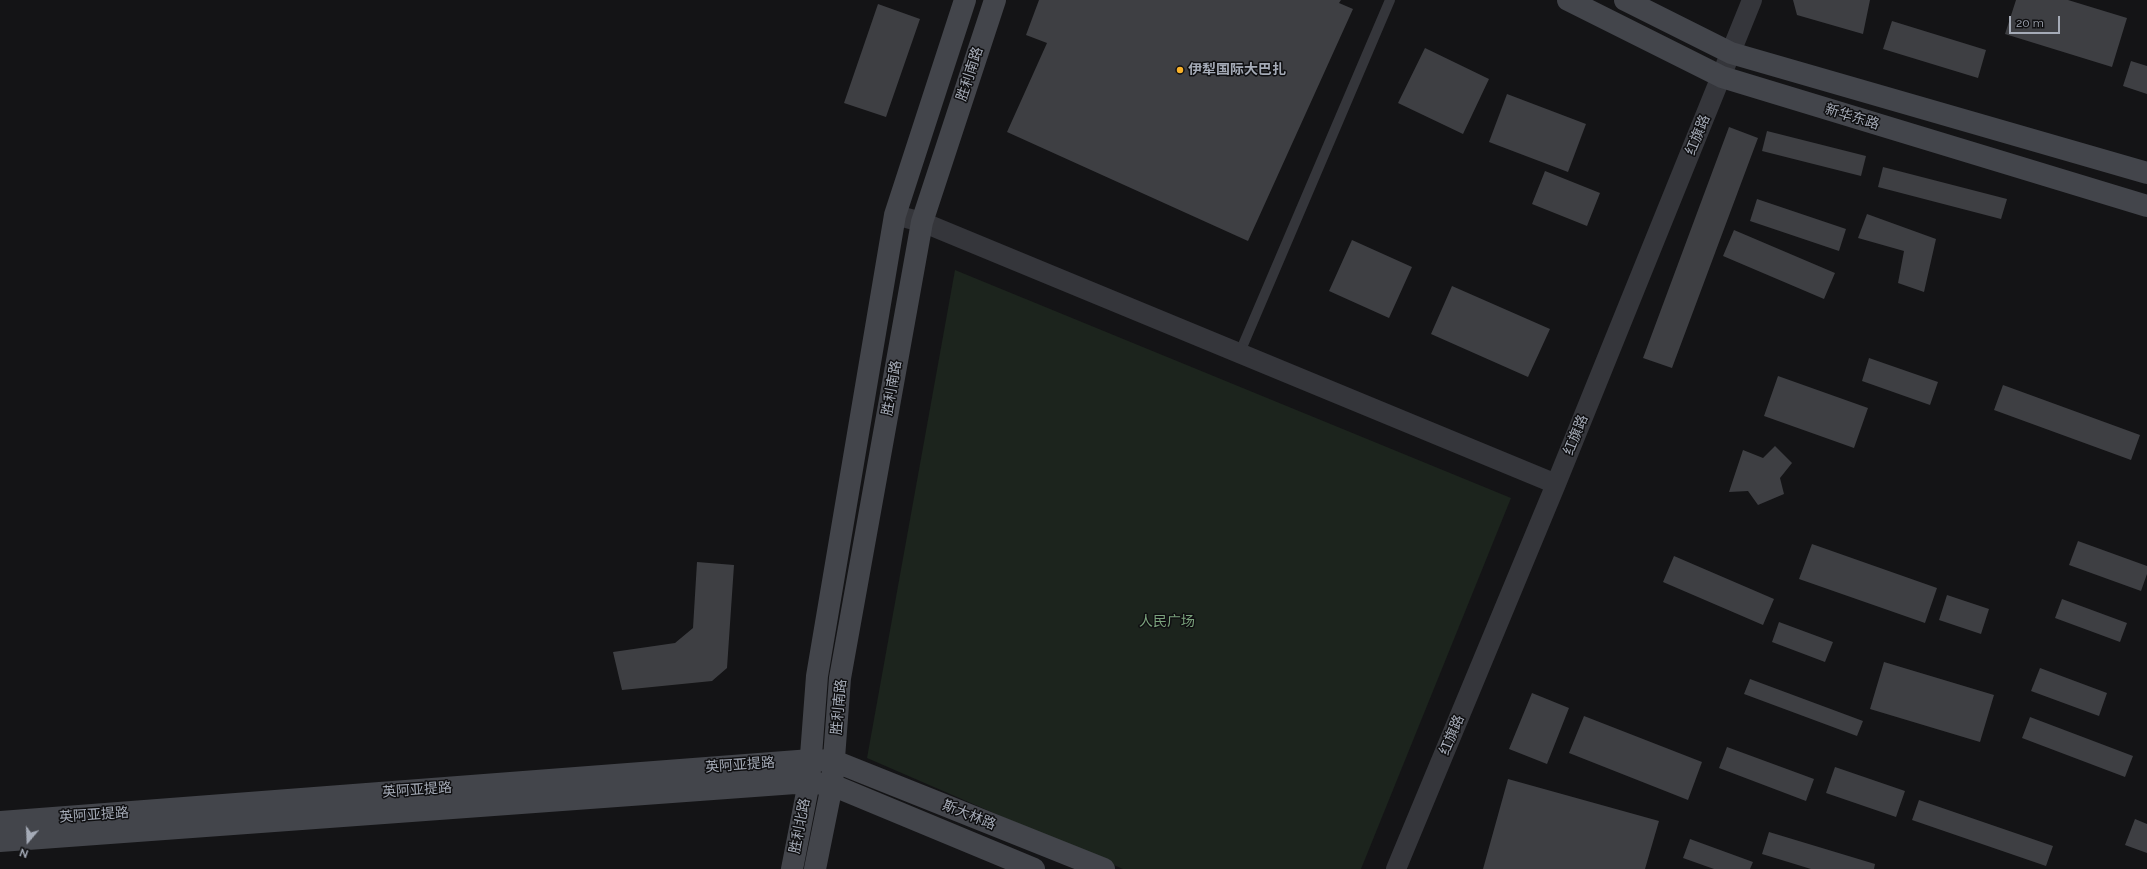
<!DOCTYPE html>
<html>
<head>
<meta charset="utf-8">
<style>
  body { margin:0 }
  #map { position:relative; width:2147px; height:869px; overflow:hidden; background:#141416; font-family:Raleway,sans-serif }
  canvas { display:block }
  .north { position:absolute; left:8px; top:821px; width:40px; height:40px; -webkit-text-stroke:3px #0f0f11; paint-order:stroke; rotate:199deg; font-size:11px; font-weight:700; line-height:16px; text-align:center; color:#a5abb7 }
  .north::after { content:''; display:block; margin:auto; width:14px; height:18px; background:#a5abb7; clip-path:polygon(50% 0,100% 100%,50% 72%,0 100%) }
  .scale { position:absolute; left:2009px; top:16px; width:51px; height:18px; box-sizing:border-box; border:2px solid #a5abb7; border-top:0; padding-left:5px; font-size:12px; line-height:14px; white-space:nowrap; color:#a5abb7; -webkit-text-stroke:3px #0f0f11; paint-order:stroke }
</style>
</head>
<body>
<div id="map">
<canvas width="2147" height="869"></canvas>
<div class="north">N</div>
<div class="scale">20 m</div>
</div>
<script>
const g = document.querySelector('canvas').getContext('2d');
g.lineJoin = 'round';
function fill(path, color) { g.fillStyle = color; g.fill(path, 'evenodd'); }
function trace(path, color, width, dash) { g.strokeStyle = color; g.lineWidth = width; g.lineCap = dash ? 'butt' : 'round'; g.setLineDash(dash || []); g.stroke(path); }
function label(font, color, halo, rows, align = 'center') {
  g.font = font + ' Raleway,"Noto Sans SC",sans-serif'; g.lineWidth = 3; g.setLineDash([]); g.textBaseline = 'middle'; g.strokeStyle = halo; g.fillStyle = color; for (const [text, x, y, turn = 0] of rows) {
    g.save(); g.translate(x, y); g.rotate((+turn || 0) * Math.PI / 180); g.textAlign = isNaN(turn) ? turn : align; if (halo) g.strokeText(text, 0, 0); g.fillText(text, 0, 0); g.restore();
  }
}
fill(new Path2D(`
  M955,270L1511,498L1361,869H1123L867,758Z`), '#1c241d');
fill(new Path2D(`
  M1039,0H1341L1339,3L1353,9L1248,241L1007,132L1047,43L1026,35Z
  M1793,0H1870L1863,34L1797,15Z
  M2016,0H2068L2127,18L2112,67L2005,34Z
  M878,4L920,19L886,117L844,103Z
  M1892,21L1986,50L1978,78L1883,49Z
  M1425,48L1489,79L1463,134L1398,103Z
  M2131,61L2147,66V94L2123,86Z
  M1507,94L1586,124L1568,172L1489,142Z
  M1729,127L1758,138L1672,368L1643,358Z
  M1767,131L1866,156L1861,176L1762,151Z
  M1883,167L2007,199L2001,219L1878,187Z
  M1545,171L1600,193L1587,226L1532,204Z
  M1757,199L1846,229L1839,251L1750,221Z
  M1867,214L1936,239L1924,292L1898,283L1904,251L1858,238Z
  M1734,230L1835,273L1824,299L1723,256Z
  M1352,240L1412,267L1389,318L1329,291Z
  M1452,286L1550,329L1528,377L1431,334Z
  M1869,358L1938,382L1930,405L1862,381Z
  M1778,376L1868,408L1854,448L1764,416Z
  M2003,385L2140,435L2131,460L1994,410Z
  M1775,446L1792,463L1780,478L1784,494L1758,505L1748,491L1729,492L1743,450L1763,458Z
  M2078,541L2147,566V574L2141,591L2069,565Z
  M1812,544L1937,588L1925,623L1799,579Z
  M1674,556L1774,599L1763,625L1663,582Z
  M697,562L734,565L727,668L712,681L622,690L613,652L675,643L693,628Z
  M1947,595L1989,609L1981,634L1939,620Z
  M2062,599L2127,623L2120,642L2055,618Z
  M1779,622L1833,642L1825,662L1772,642Z
  M1884,662L1994,695L1980,742L1870,709Z
  M2040,668L2107,693L2099,716L2031,691Z
  M1750,679L1863,721L1857,736L1744,694Z
  M1532,693L1569,708L1547,764L1509,749Z
  M1584,716L1702,762L1688,800L1569,753Z
  M2030,717L2133,756L2125,777L2022,738Z
  M1727,747L1814,779L1806,801L1719,768Z
  M1835,767L1905,791L1896,817L1826,793Z
  M1508,779L1659,821L1645,869H1483Z
  M1919,800L2053,846L2046,866L1912,820Z
  M2135,819L2147,824V853L2125,845Z
  M1769,832L1875,864L1874,869H1811L1762,854Z
  M1690,839L1753,862L1750,869H1714L1683,858Z`), '#3e3f43');
trace(new Path2D(`
  M1240,352L1390,0`), '#35363b', 10);
trace(new Path2D(`
  M895,215L922,222L1556,484
  M1396,869L1556,484L1752,0`), '#35363b', 20);
trace(new Path2D(`
  M1568,0L1722,77L2147,206
  M1625,0L1731,53L2147,173
  M0,822L811,760L834,761L1104,869
  M0,841L809,782L832,785L1034,869
  M792,869L809,782L817,676L895,215L965,0
  M815,869L832,785L840,678L922,222L995,0`), '#43454b', 22);
for (const [x, y, r, color] of [
  [1180,70,4,"#fab228"]
]) { const dot = new Path2D(); dot.arc(x, y, r, 0, 2 * Math.PI); g.fillStyle = color; g.fill(dot); trace(dot, '#0f0f11', 1.5); }
label('bold 14px', '#a5abb7', '#0f0f11', [
  ["伊犁国际大巴扎",1188,70]
], 'left');
label('14px', '#a5abb7', '#0f0f11', [
  ["胜利南路",970,74,-72],
  ["新华东路",1852,117,17],
  ["红旗路",1698,135,-68],
  ["胜利南路",892,388,-80],
  ["红旗路",1576,435,-68],
  ["胜利南路",839,707,-85],
  ["红旗路",1452,735,-67],
  ["英阿亚提路",740,765,-4],
  ["英阿亚提路",417,790,-4],
  ["英阿亚提路",94,815,-4],
  ["斯大林路",969,815,22],
  ["胜利北路",800,826,-79]
]);
label('14px', '#7ba37d', '#0f0f11', [
  ["人民广场",1167,622]
]);
</script>
</body>
</html>
